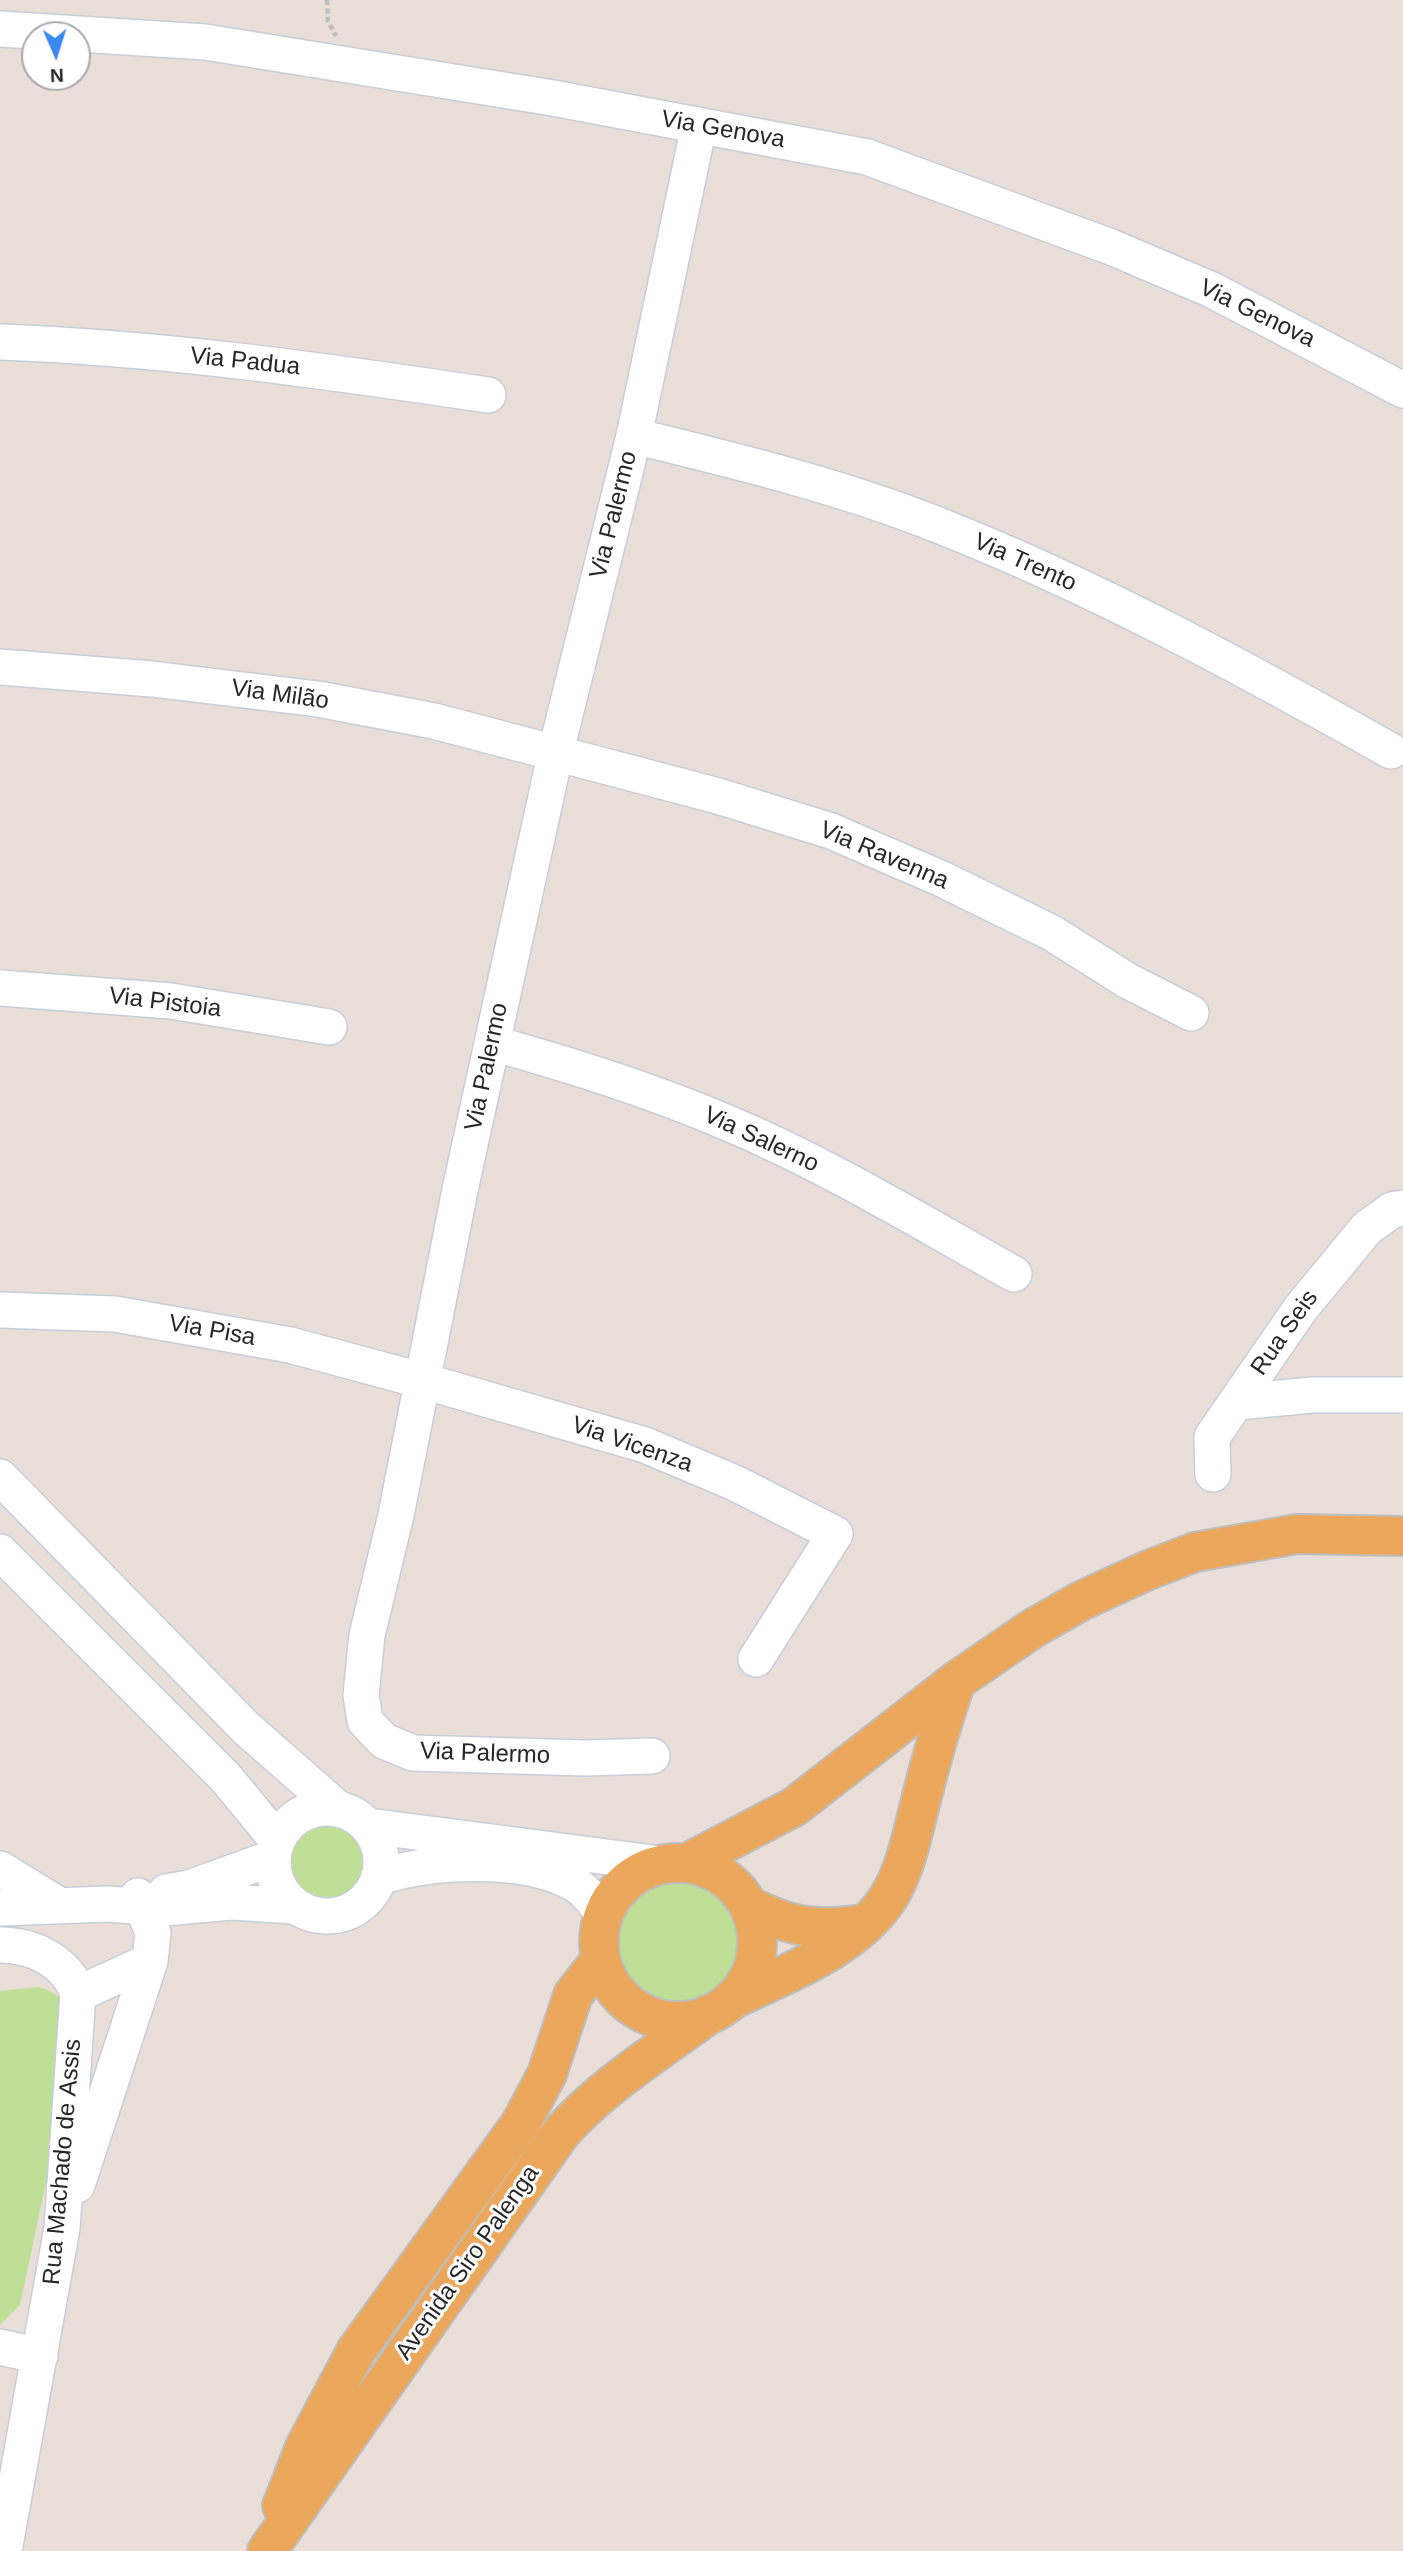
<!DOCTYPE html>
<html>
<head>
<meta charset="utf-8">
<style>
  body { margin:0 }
  #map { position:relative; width:1403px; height:2551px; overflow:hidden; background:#e9ded8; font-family:Arial,sans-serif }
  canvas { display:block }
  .north { position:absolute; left:21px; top:21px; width:70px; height:70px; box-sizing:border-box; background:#fff; border:2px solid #a9a9a9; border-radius:50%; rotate:177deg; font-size:19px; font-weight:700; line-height:28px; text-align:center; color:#272727 }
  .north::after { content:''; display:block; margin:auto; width:24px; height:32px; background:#3c88f3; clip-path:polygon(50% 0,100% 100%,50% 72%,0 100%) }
</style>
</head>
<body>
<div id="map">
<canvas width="1403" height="2551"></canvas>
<div class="north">N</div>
</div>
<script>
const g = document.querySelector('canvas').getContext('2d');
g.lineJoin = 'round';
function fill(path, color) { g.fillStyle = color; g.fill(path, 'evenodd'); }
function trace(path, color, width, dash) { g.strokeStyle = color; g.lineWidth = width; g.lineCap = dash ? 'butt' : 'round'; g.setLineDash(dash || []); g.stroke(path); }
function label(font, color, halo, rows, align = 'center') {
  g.font = font + ' Arial,sans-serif'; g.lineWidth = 6; g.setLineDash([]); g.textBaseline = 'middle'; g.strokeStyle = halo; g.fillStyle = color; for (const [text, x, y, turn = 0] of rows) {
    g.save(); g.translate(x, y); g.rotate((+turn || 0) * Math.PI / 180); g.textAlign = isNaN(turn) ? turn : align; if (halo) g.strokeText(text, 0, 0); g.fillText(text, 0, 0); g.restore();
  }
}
fill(new Path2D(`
  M283 1862a44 44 0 1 1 88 0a44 44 0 1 1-88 0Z
  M610 1942a67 67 0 1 1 134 0a67 67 0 1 1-134 0Z
  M39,1987C72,1998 73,2013 75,2045L20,2305L0,2325V1991Z`), '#c0df96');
const minor = new Path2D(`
  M0,29L205,42L553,98L867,157L1111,247L1212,290L1403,390
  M0,342C164,348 326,371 488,395
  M634,436C736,461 840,486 938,525C1095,587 1244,668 1391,751
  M0,667L152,679L318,699L434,721L718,796L831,831L942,879L1052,933L1128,981L1191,1013
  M0,988L171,1001L329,1027
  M492,1043C571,1065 648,1089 723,1121C824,1163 919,1221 1014,1274
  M0,1310L115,1314L290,1345L420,1380L645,1445L735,1483L835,1534L756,1659
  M1237,1402L1312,1395H1403
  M1213,1474L1212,1437L1301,1308L1367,1228L1392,1210L1403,1208
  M0,1477L246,1728L337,1808
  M0,1552L226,1778L277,1840
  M652,1756L585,1758L413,1753L384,1741L365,1721L361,1695L367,1635L396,1515L460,1190L556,751L634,436L699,126
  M273 1862a54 54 0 1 1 108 0a54 54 0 1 1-108 0Z
  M369,1826L661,1864
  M0,1869L57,1904
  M380,1877C432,1860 524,1856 573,1883C586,1890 594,1902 603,1914
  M166,1892L189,1888L272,1858
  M0,1908L107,1904L164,1908L232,1902L294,1906
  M0,1945C33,1945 67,1961 78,1994L62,2228L4,2551
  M78,1994L150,1961
  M77,2185L150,1961L153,1933L138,1896
  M0,2347L40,2356`);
const major = new Path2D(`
  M599 1942a79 79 0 1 1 158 0a79 79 0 1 1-158 0Z
  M687,1863L794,1807L956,1681L1032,1629L1081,1601L1146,1571L1195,1552L1297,1534L1403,1536
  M749,1906C792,1928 816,1931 864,1924
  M731,2000C781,1976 844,1953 880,1909C904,1880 911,1839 920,1804C930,1763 942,1722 956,1681
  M282,2506L305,2447L356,2351L521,2123L547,2074L573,1995L599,1962
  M267,2551L560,2134C603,2085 657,2053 709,2014`);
trace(minor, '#c7ced9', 38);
trace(major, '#bebebe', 42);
trace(new Path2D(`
  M327,0L328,21L336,36`), '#bebebe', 4.5, [5, 3.5]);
trace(minor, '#fff', 35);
trace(major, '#eba85c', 38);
label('24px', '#272727', '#fff', [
  ["Via Genova",723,130,10],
  ["Via Genova",1257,314,26],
  ["Via Padua",245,362,6],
  ["Via Palermo",614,515,-76],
  ["Via Trento",1025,563,24],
  ["Via Milão",280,695,8],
  ["Via Ravenna",884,856,23],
  ["Via Pistoia",165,1003,7],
  ["Via Palermo",487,1067,-78],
  ["Via Salerno",761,1140,25],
  ["Via Pisa",212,1331,10],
  ["Rua Seis",1285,1333,-55],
  ["Via Vicenza",632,1445,19],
  ["Via Palermo",485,1754,2],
  ["Rua Machado de Assis",63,2162,-85],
  ["Avenida Siro Palenga",468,2263,-55]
]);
</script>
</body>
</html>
